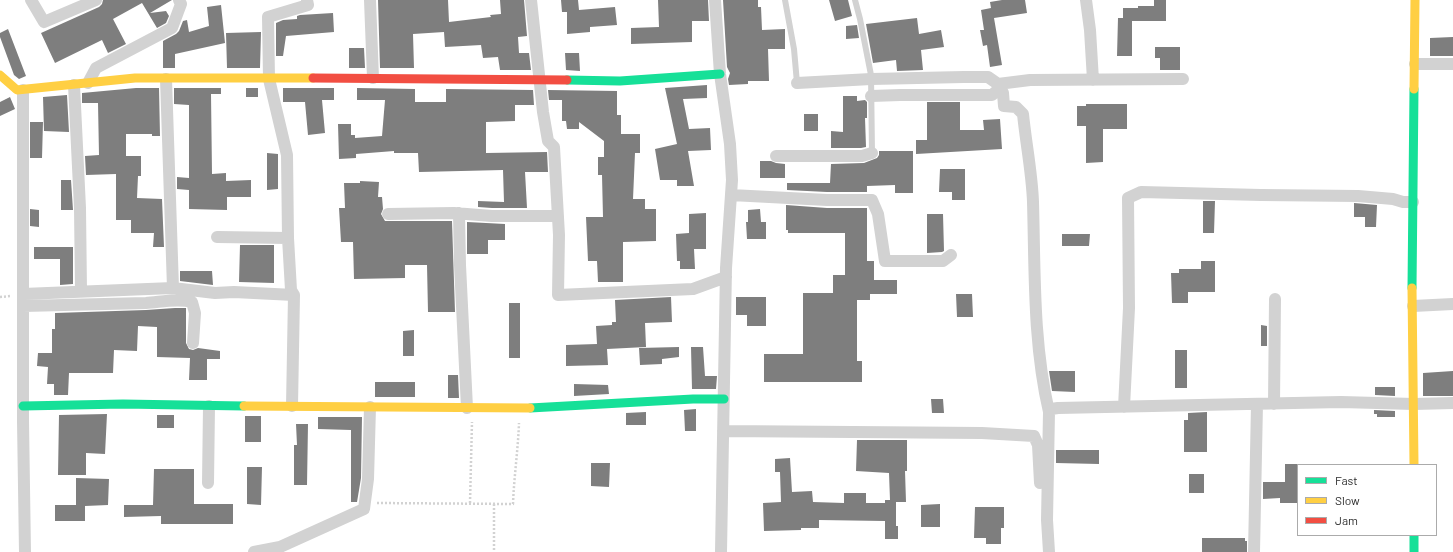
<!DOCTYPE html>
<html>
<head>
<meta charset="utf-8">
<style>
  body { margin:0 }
  #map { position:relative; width:1453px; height:552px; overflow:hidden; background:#fff; font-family:Barlow,sans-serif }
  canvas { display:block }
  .legend { position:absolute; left:1297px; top:464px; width:140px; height:72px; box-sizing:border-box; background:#fff; border:1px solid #ababab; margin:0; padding:5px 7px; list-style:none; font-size:12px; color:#2d2d2d }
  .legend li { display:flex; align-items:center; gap:8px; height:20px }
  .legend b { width:20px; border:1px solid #ababab }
</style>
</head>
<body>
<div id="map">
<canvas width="1453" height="552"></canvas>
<ul class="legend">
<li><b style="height:5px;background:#16e098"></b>Fast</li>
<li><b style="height:5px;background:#ffcf43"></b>Slow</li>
<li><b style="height:5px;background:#f24e42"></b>Jam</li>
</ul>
</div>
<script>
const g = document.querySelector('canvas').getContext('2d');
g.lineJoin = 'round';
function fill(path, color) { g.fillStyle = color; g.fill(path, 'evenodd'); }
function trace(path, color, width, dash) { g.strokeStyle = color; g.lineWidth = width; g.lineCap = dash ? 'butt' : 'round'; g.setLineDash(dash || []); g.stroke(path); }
fill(new Path2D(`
  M103,0H172L150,13L166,11L169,16L166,23L157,28L142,3L113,19L126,44L108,53L102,40L55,63L41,33L99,7L102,4Z
  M378,0H448L449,22L491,17L490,15L501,14L500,0H524L527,36L518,37L519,53H529L531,70H500L498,57L483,58L481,45L445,47L444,32L413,34L414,68H380Z
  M561,0H578L579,10L615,7L617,25L590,27V32L567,34V12H562Z
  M658,0H708L709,21H692V42L631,44V28L659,27Z
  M723,0H758V7H761L762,30L785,29V49H768L769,81H748V84L729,85L728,79L730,73L727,67Z
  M829,0H848L852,16L835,21Z
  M1002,0H1025L1027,13L994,18L1002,65L990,67L987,45L983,46L980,30H984L981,10L991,8L990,2Z
  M1154,0H1166V21H1132V56H1117L1118,18H1123V8H1138V6H1154Z
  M221,5L225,43L175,54V68H163V41L176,34L179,31L183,21L187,20L189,32L209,26L207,7Z
  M333,13L334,32L286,36L283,56H276V23L283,20L297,19V16L300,15Z
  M917,18L919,34L941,30L944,47L921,50L923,70L897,71L896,60L873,63L866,24Z
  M857,25L859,38L846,39V26Z
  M8,29L26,76L19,79L14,75L0,37V33Z
  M261,32L260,68H227L226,33Z
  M1453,37V56H1430V38Z
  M1155,47H1180V70H1160V58H1155Z
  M349,48H364L365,68H349Z
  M565,53H579L580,71L566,70Z
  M707,85V98L683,99L689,129L710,128L711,150L688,151L694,186H677V180H660L655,149L677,144L665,88Z
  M136,88H159L160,136H152V134H126V156H141V176H138L137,198L162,199L164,247H153L154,233H131V220H116V174L86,175L85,156L99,155L98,103H82V93Z
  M174,88H221V94H211L212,174L226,173V181L251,180V197H227V210L189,209V190L177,189V177L189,178V105L174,104Z
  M246,88H258V97H246Z
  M283,88H334V100H322L325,133L308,135L305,102H283Z
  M357,88L415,89V102H446V89L533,90L534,105H515V121L486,122V153L547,152L548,172H525L527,208H492L478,207V201L504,202L503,170L419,172L418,153H394V151L356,154V158L339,159L338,124H351V135H355V138L382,136L385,100H357Z
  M548,90L617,91V115H621V134H640V153H635L633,199H645V209H656V241L623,242V282H598L597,261H588L586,217H603L602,175H598V157H604V141L579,122V129H567L566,121H562V100H549Z
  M67,95L69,132L44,131L43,97Z
  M843,96H857V101L865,100L867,102V118H865L866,147L861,148H831V131L843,132Z
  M10,97L15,109L0,116V102Z
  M927,102H960V130H984L983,120L1000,119L1002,149L916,154V140H927Z
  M1086,104H1127V129H1103V162L1086,163V126H1077V106H1086Z
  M804,114H818V131H804Z
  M30,122H43L42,158H30Z
  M879,151H913V193H895V185L867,186V192H827L787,190V183H830L831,164L864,163L877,158L879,155Z
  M267,153L278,154V189L267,190Z
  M760,161H771L776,163L785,164V178H760Z
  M940,169H965V200H952V192H939Z
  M61,180H71L73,210H61Z
  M360,181L379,182L378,197H382L383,209L381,214L385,221H452L455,312H428L427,265H405V278L354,279L353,242H341L339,208H345L344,183H360Z
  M1203,201H1215L1214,233H1203Z
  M1354,203L1377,205L1376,227H1365V217H1354Z
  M786,205L827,208H867V261H874V280H897V294H870V300H857V361H862V382H764V354H803V293H833V275H845V233H788V230H786Z
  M30,209L39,210V227L30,226Z
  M760,209L761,222H766V239H747L746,222H748V210Z
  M706,213V249H694L695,269H680V261H677L676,234L689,233V214Z
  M927,214H943L944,251L942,252L927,253Z
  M467,222L505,224V240H488V254H467Z
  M1062,234H1090L1089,246H1062Z
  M240,245H274V283L239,282Z
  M34,247H73V284L60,285V259H34Z
  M1201,261H1215V292H1188V303H1172L1171,273H1179V269H1201Z
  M180,271H212L213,285L180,281Z
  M956,294H972L973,317H957Z
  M671,297L672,322L645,323L646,347L607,349L608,365L566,366V345L597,344L596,326L612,325V322H616L615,300Z
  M736,297H766V326H747V315H736Z
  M509,303H520V358H509Z
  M175,308H186V343L189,349L193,350L198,348L220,351V359H207V380H189L190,358L157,357V327L138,326L137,351L114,350L113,373H69L68,395H54V384H47L48,367L37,366L38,353H52V329H55V313L146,310Z
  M1261,325L1267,326V346H1261Z
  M414,330V356H403V331Z
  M679,347V357L662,359V364L640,365L639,348Z
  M691,347H703L705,376H717L716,389H692Z
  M1175,350H1187V388H1175Z
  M1049,371H1075V392L1052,391Z
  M1453,371V396H1423V373Z
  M448,375H458L459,398H448Z
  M375,382H415V397H375Z
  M574,384L608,385L609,394L574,396Z
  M1375,387H1395V396L1375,395Z
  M931,399H943L944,413H932Z
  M696,409V431H685L684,410Z
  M1374,410L1395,411V417H1377V414H1374Z
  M646,412V425H626V413Z
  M1207,412V452H1184V420H1188V413Z
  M107,414L105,454L86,453V475H58L59,415Z
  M157,415H174V428H157Z
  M245,416H261V442H245Z
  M318,417H362L361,478L357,502H351V430L318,429Z
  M296,424H308L307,485H294V445H297Z
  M857,440H907V471H905L906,502H896V526H898V539H885V521L819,520V528H801V530L764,531L763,503L781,502L780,472H775V459L790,458L792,492L812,491L813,502L844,503V493H866V503H885V500H890L889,473L856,471Z
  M1056,450H1099V464L1056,463Z
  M591,463H610L609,487L591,486Z
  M1285,464H1298V503H1280V498L1263,499V482H1285Z
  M247,467H262L261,505L247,504Z
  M154,469H194V504H233V524H161V516L124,517V505H153Z
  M1189,474H1204V493H1189Z
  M76,478L109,479L108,505L85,506V521H55V505H76Z
  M940,504V527H921V505Z
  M975,507H1004V528H1001V544H986V538H974Z
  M1202,538H1245V541H1247V552H1202Z`), '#7e7e7e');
trace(new Path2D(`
  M0,297L11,296
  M377,503L513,504C514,477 518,450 519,423
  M470,503L472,422
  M494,504V552`), '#d2d2d2', 2.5, [2, 2]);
trace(new Path2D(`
  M785,0L794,49L797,83
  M855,0L860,19L871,75L872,153`), '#d2d2d2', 6);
trace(new Path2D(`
  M31,0L44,22L96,0
  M370,0L373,78
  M531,0L543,112L548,141L554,147L559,235L558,295L693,289L726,277
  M715,0L720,74L730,144L732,180L726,268L721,552
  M1086,0L1090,30L1093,80
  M1415,64H1453
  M166,79L173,288
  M88,83L96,68L172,28L181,4L179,0
  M797,83L871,79L964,77H988L998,84L1030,80L1183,79
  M998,84L1003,93L1004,106L1016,107L1023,114C1026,144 1032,173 1033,202C1035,273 1033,343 1049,412
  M74,85L80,208L81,291
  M23,90V421L25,552
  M871,96L900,95H992L1000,88
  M776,156H862L872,153
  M731,195L827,200H872L878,214L885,261H943L951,255
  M459,213L460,265L467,408
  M388,214L454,213L492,216H558
  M217,237L288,238
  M23,294L173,288L215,293L234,292L294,295
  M23,306C64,305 105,304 146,303C161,302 178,298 192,302L195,313L193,343
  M1413,306L1453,304
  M1274,404L1275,299
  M292,406L294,295L291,290L288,238L287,155L269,79L268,17L308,5L307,0
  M1124,407L1129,308L1128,198L1141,192L1261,195L1358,196L1393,199L1403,202H1413
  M723,431L982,433L1034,436L1038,445L1040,483
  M208,483L209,406
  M254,552L280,547L364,509L368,479L370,407
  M1049,552L1047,520L1049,412L1051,409L1058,408L1341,402L1414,404L1453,403
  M1254,552L1257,404`), '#d2d2d2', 12);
trace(new Path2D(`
  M567,80L620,81L720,74
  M1412,288L1414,89
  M23,406L123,404L244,406
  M530,408L693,399H724
  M1414,535V552`), '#16e098', 9);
trace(new Path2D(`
  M0,75L17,90L135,78H313
  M1414,89L1415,0
  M1412,288L1414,465
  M244,406L530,408`), '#ffcf43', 9);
trace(new Path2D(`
  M313,78L567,80`), '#f24e42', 9);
</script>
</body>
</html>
